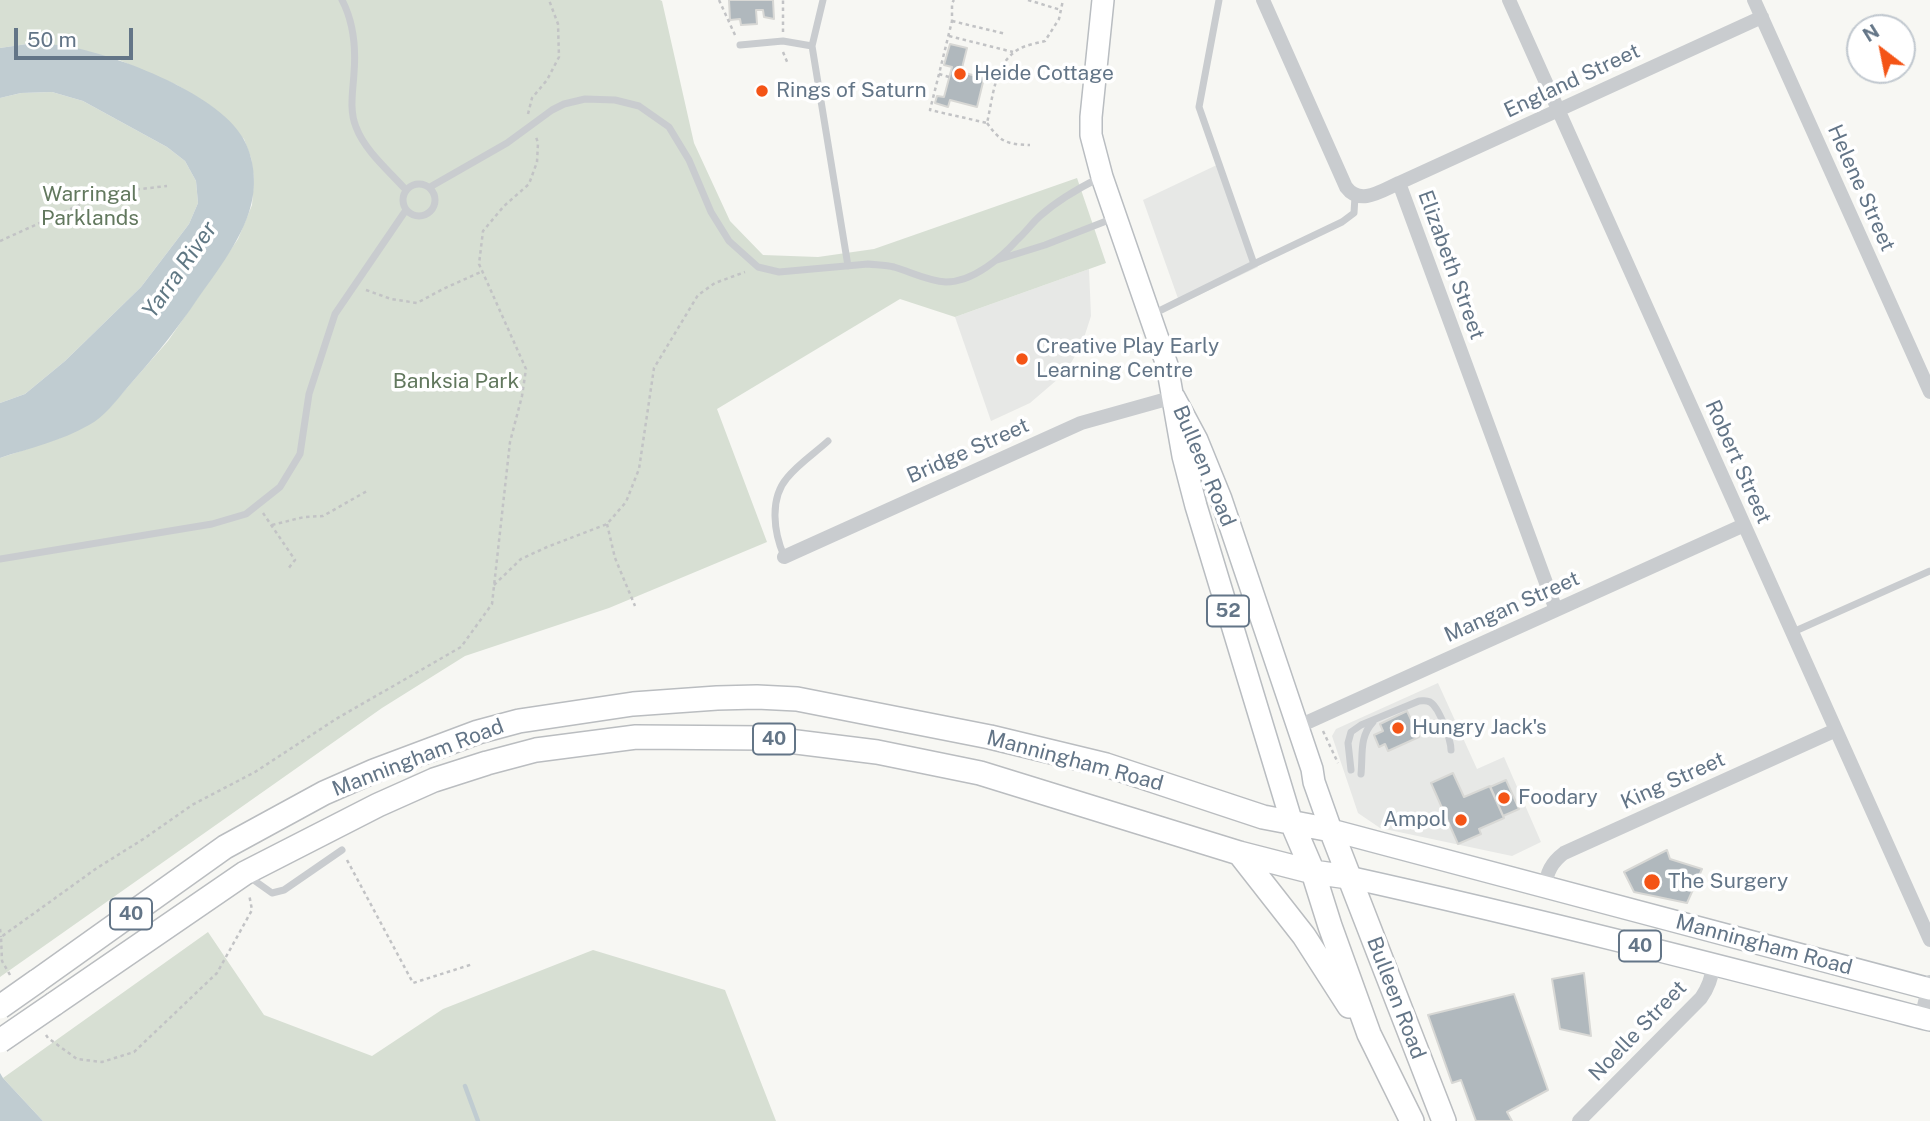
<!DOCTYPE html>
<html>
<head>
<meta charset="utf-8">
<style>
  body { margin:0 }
  #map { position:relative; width:1930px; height:1121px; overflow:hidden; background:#f7f7f3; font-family:"Public Sans",sans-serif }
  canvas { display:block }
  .north { position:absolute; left:1846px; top:14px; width:70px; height:70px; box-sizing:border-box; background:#fff; border:2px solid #c1c8cf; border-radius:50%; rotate:328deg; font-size:19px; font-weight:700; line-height:28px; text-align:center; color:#637587 }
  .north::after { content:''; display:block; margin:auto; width:24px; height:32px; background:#f45416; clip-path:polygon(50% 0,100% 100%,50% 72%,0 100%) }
  .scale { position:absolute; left:14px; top:28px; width:119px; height:32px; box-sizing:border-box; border:4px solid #637587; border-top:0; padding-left:9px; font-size:21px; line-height:24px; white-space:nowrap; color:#637587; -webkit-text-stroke:5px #fff; paint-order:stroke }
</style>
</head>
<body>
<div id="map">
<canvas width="1930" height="1121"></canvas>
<div class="north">N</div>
<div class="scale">50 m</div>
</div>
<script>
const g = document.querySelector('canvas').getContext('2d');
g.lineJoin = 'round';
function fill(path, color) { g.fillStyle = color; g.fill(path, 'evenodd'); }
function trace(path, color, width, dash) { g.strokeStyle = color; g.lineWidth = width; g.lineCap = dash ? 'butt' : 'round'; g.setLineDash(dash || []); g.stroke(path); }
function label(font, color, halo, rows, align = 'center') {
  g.font = font + ' "Public Sans",sans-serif'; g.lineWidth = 7; g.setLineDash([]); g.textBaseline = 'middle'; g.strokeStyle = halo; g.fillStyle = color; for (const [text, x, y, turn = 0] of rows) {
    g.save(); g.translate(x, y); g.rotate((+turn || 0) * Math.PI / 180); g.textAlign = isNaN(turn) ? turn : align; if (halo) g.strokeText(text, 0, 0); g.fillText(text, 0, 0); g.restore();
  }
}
fill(new Path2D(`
  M1221,163L1258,267L1180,304L1143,200Z
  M1089,269L1091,316L1082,344L1065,373L1030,403L991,421L955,317Z
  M1438,683L1477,769L1504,757L1541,842L1512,856L1380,828L1358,813L1332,736L1336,729Z`), '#e7e8e6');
fill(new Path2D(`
  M0,0H660L662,1L694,143L730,221L763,255L818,257L874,249L1077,178L1106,263L955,317L900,299L717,409L767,542L609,608L465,656L382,708L0,977V458L60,438L111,406L168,341L238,239L252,205L254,179L251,158L244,139L211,106L177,85L119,60L27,44L0,48Z
  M52,92L83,101L167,147L185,161L196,181L198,203L189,224L141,287L65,361L25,394L0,403V98L21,93Z
  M208,932L264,1015L372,1056L443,1009L593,950L725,990L776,1121H43L3,1078Z`), '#d7dfd3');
fill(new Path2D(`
  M27,44C37,44 48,44 59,45C110,52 217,92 243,138C254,157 257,184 251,205C242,242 211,278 190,310C170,338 149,363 127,388C116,401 104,417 89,425C62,441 29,448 0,458V403L25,394L65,361L141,287L189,224L198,203L196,181L185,161L167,147L83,101L52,92L21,93L0,98V48Z
  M0,1073L3,1078L43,1121H0Z`), '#c0ccd1');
trace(new Path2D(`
  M465,1086L478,1121`), '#c0ccd1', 4.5);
const building = new Path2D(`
  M729,0H773L774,19L764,17L763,10H756L757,24L741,25L740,19L730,20Z
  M950,44L967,48L961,72L984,78L977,107L950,100L948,107L935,103L937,96L944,97L952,67L944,65Z
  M1407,711L1419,737L1388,751L1385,744L1379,747L1374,735L1383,731L1380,724Z
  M1453,773L1464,797L1490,786L1504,818L1479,829L1481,834L1458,844L1431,783Z
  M1506,780L1519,809L1503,816L1490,787Z
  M1667,850L1670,859L1702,869L1687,903L1634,892L1624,872Z
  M1584,973L1591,1036L1560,1029L1552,979Z
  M1514,994L1548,1090L1507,1112L1512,1121H1476L1461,1080L1452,1083L1428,1015Z`);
fill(building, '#b0b8bd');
trace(building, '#d8d8d5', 2);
const primary = new Path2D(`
  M1103,0L1091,117V135L1102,177L1167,365L1183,456L1196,506L1292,823
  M1174,397L1197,440L1221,499L1312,769L1314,782L1331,830L1930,989
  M1348,877C1543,920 1736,970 1930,1020`);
const trunk = new Path2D(`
  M1292,823L1313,872L1330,926L1369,1034L1412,1121
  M1239,853L1304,936L1349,1006
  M37,981L225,847L324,793L374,771L478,732L519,721L633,704L717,698L757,697L797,699L990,737L1106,765L1263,817L1331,830L1444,1121
  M54,1004L245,873L378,805L434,780L487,763L536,750L636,737L764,738L877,752L980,773L1239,853L1313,872L1348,877`);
trace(primary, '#b9bdc1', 24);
trace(trunk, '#babdc0', 26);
trace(new Path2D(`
  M719,0L735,35
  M1028,0L1061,10
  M952,21L1006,34
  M783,32V0
  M949,36L1013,52
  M783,52L788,64
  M939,74L930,110L987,123C993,98 994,63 1019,49C1026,45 1037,43 1045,41L1059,19L1063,0
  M949,77L939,74L952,21V3L954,0
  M528,114L532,98L547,80L559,57L558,24L549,0
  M987,123C1001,142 1005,144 1030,145
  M0,241L106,193L167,186
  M366,290L391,299L417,303L443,289L483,271
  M263,513L295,560L288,569
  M607,524L615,558L635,606
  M272,525L304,517L323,516L367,491
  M494,585L521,559L547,547L607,524L626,502L639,469L654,368L698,295L715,283L745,272
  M1323,731L1338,763
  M347,860L413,983L473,964
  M0,929L1,937
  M10,975L2,961L1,937L97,868L145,838L192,805L255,772L336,719L461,647L492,604L510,442L522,396L526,369L479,264L483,231L504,206L529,184L537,162L538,143L536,137
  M46,1035L48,1038L77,1059L102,1062L134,1052L217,973L252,910L249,894`), '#c2c3c5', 2.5, [3.5, 3.5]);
trace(new Path2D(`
  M342,0C354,23 356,48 354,73C353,91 349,110 356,127C365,151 389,171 406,190
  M823,0L812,46L848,266
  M1219,0L1199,107L1254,264
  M740,45L783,41L812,46
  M403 200a16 16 0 1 1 32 0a16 16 0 1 1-32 0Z
  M430,187L507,143L552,110L564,104L585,99L615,100L639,106L669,127L689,160L711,212L729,241L758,267L779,272L868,264C876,265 886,265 894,267C911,272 928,281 946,282C973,282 1001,258 1018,239C1026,232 1032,223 1040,216C1058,200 1077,189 1099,178
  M997,260L1045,245L1114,218
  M1151,315L1254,264L1342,222L1354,213L1355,196
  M784,556C774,533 769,499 787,478C798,464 815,453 828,441
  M0,559L212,524L246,514L280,487L300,454L309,394L335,314L406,210
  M1793,632L1930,571
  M1351,770L1348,743L1351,732L1361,725L1419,701C1424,701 1426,700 1430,702C1439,707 1451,740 1451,750
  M1361,774C1363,755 1359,737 1373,722
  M248,876L272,893L284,890L342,850`), '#c9cccf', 7);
trace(new Path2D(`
  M1263,0L1346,187C1360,206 1381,191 1399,183L1556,610
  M1509,0L1930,940
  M1754,0L1930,392
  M1399,183L1762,17
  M784,557L1081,423L1174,397
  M1297,727L1744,525
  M1546,886C1546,872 1552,862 1564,853L1836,730
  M1921,1018L1930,982
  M1579,1121L1701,998C1709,987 1712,977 1714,963`), '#c9cccf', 14);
trace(primary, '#fff', 21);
trace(trunk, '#fff', 23);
const trunkBridge = new Path2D(`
  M0,1007L37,981
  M0,1041L54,1004`);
trace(trunkBridge, '#babdc0', 26, []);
trace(trunkBridge, '#fff', 23);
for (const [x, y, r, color] of [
  [960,74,7,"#f45416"],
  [762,91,7,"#f45416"],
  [1022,359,7,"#f45416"],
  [1398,728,7,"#f45416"],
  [1504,798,7,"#f45416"],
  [1461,820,7,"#f45416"],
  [1652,882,9,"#f45416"]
]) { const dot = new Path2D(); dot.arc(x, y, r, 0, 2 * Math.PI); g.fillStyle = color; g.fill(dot); trace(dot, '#fff', 2.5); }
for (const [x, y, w] of [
  [1228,611,42],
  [774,739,42],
  [131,914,42],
  [1640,946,42]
]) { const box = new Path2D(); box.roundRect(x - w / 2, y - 15.5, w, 31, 5); g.fillStyle = '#fff'; g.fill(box); trace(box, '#637587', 2); }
label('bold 19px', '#637587', null, [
  ["52",1228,611],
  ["40",774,739],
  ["40",131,914],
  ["40",1640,946]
]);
label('21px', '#637587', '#fff', [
  ["Heide Cottage",974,74],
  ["Rings of Saturn",776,91],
  ["Creative Play Early",1036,347],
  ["Learning Centre",1036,371],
  ["Hungry Jack's",1412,728],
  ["Foodary",1518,798],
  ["Ampol",1447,820,"right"],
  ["The Surgery",1668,882]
], 'left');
label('21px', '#637587', '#fff', [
  ["England Street",1572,81,-25],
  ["Helene Street",1861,188,66],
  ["Elizabeth Street",1451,265,70],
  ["Bridge Street",968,451,-24],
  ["Robert Street",1738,462,66],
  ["Bulleen Road",1204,466,67],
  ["Mangan Street",1512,607,-24],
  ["Manningham Road",418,758,-21],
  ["Manningham Road",1075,761,15],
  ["King Street",1673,781,-24],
  ["Manningham Road",1764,945,15],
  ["Bulleen Road",1396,998,69],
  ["Noelle Street",1638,1031,-46]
]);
label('21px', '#62785e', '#fff', [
  ["Warringal",90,195],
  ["Parklands",90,219],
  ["Banksia Park",456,382]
]);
label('italic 23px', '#5f7783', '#fff', [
  ["Yarra River",180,270,-55]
]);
</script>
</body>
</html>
